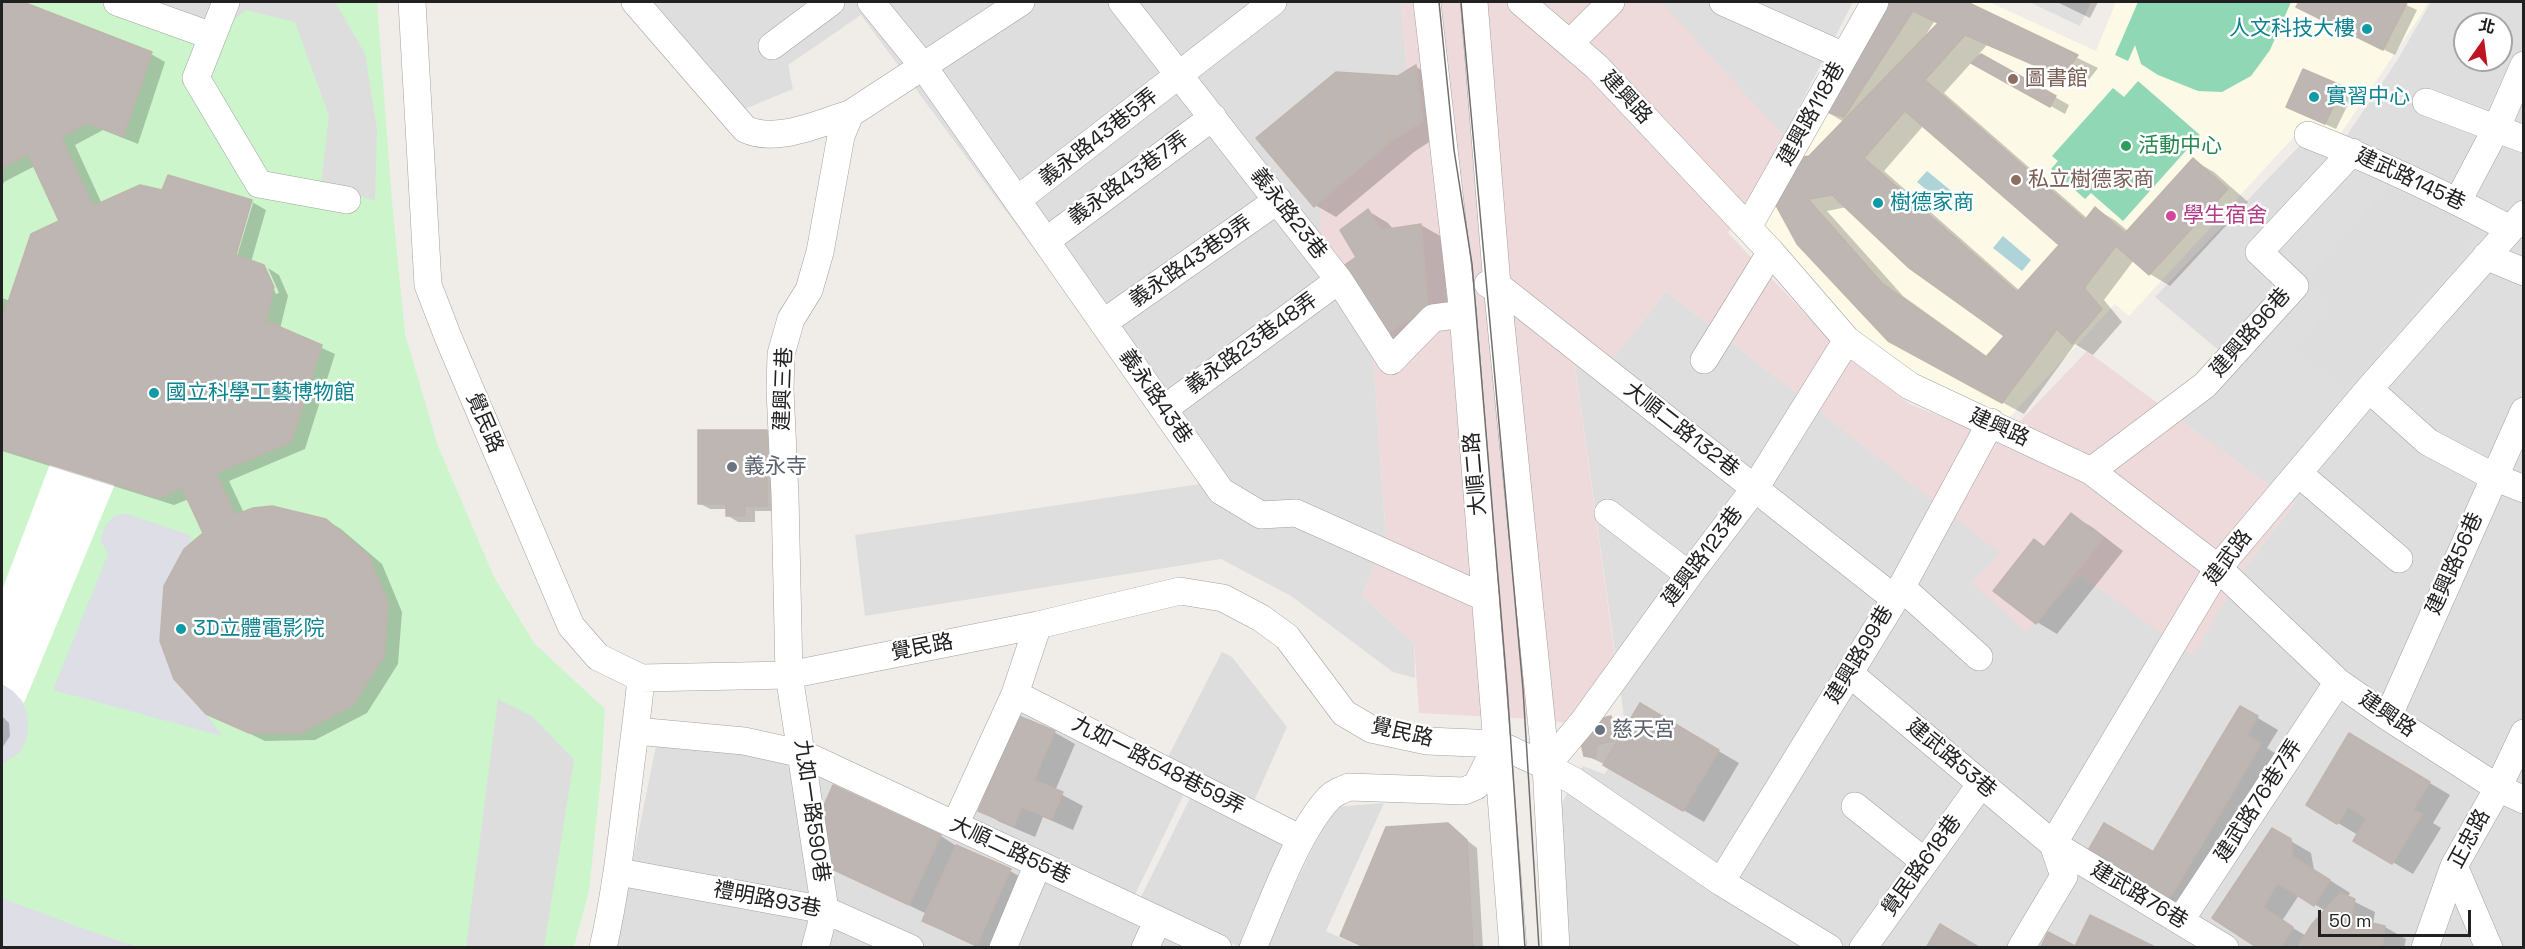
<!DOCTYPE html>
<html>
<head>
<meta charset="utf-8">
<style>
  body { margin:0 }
  #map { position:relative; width:2525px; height:949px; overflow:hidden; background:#f0ede9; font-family:"Space Grotesk","Noto Sans TC",sans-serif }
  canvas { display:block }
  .frame { position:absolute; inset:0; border:3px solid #212121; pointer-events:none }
  .north { position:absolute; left:2453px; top:12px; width:60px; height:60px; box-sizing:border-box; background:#fff; border:2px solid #a6a6a6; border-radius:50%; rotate:14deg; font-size:16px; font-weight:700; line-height:24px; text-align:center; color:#212121 }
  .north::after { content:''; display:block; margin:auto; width:21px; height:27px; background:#be1524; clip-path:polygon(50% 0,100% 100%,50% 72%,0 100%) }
  .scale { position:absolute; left:2318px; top:910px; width:153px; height:27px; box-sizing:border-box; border:3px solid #212121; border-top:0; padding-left:8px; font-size:18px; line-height:21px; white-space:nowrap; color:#212121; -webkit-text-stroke:4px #fff; paint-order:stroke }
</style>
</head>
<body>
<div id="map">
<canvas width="2525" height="949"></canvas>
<div class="frame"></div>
<div class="north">北</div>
<div class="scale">50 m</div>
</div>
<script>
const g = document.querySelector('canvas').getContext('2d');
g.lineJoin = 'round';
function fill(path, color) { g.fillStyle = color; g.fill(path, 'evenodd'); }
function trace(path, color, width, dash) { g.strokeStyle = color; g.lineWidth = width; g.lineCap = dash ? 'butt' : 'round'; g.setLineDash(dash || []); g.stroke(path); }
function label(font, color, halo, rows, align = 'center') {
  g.font = font + ' "Space Grotesk","Noto Sans TC",sans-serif'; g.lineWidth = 5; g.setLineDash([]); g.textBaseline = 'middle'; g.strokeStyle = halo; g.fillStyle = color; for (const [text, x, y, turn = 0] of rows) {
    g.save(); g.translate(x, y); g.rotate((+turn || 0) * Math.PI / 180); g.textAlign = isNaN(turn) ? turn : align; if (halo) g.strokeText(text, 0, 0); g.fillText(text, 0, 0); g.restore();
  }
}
fill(new Path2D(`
  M647,2H1401L1412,126L1372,340L1386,538L1362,596L1414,643L1415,678L1393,672L1291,596L1221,559L865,616L855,535L1207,483L861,15L788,65L793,89L742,110Z
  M1655,2H1853L1784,136Z
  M2029,2H2091L2080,26Z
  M2431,2H2523V947H1569L1561,804L1583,766L1604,774L1628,746L1574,358L1601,374L1666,291L2001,553L2026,630L2080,575L2246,566L2294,504L2180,420L2234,363L2155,297L2304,141L2335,153L2398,59ZM2465,24H2501V60H2465Z
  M1022,709L1185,792L1125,915L1195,947L615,948L657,741L785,758L961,838Z`), '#dfdede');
fill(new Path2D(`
  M1401,2H1661L1784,136L1728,233L1846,356L1910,404L2001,441L2087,351L2294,504L2246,566L2193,655L2080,575L2026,631L1971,583L2000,553L1666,291L1601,375L1574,359L1615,657L1568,724L1551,720L1419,713L1414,643L1362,596L1386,538L1372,341L1318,277L1321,193L1412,126Z`), '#efdadb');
fill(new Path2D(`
  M1879,2H1989L2096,51L2116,2H2428L2422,13L2337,139L2302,128L2129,316L2115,304L2006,421L1964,404L1868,343L1754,221Z`), '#fcfae6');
fill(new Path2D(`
  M2,2H377L392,201L405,334L438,446L494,577L534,643L605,709L601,777L589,891L574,947L2,948Z`), '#ccf5cc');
fill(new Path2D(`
  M2138,2H2291L2270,50L2251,76L2222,92L2198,91L2158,75L2141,64L2135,45L2128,61L2115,55Z
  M2138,81L2200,135L2123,221L2091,193L2085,199L2051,169L2058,161L2052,156L2113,88L2124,97Z`), '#8fd7b5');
fill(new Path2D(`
  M117,2H335L365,54L377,129L375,201L321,183L329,116L295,22L246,10L212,36Z
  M2387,186L2466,222L2473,240L2345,390L2296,350L2331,305L2306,282Z
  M1222,652L1232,657L1287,727L1254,801L1168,757Z
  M498,699L533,717L574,760L544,947H466Z
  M1192,794L1289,840L1240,947L1140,899Z
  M1384,803L1326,931L1360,947L1265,948L1332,807Z`), '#ddd');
fill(new Path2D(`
  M121,514H128L190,535L206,714L222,736L53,690L108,554L101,541L104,527L114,516Z
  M2,683L13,690L22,701L27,714L28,727L26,741L19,753L2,764Z
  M2,898L79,927L138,947H2Z`), '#dddee6');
fill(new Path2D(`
  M1927,171L1955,194L1946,206L1917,182Z
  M2003,236L2031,260L2022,271L1993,248Z`), '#aed3d9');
fill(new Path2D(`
  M50,464L115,484L24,703L13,691L2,684V590Z`), '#fff');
fill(new Path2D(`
  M2,2H19L151,54L165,62L138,144L103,130L75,145L102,204L163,192L168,177L252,202L266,210L251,262L266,267H264L276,294L279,293L268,268L279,275L288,296L280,329L335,354L305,449L229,481L244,513L326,520L341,529L382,564L402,612L398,664L367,713L315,740L265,741L207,713L205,534L189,499L174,505L2,451V327L5,315L2,313V298L10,301L61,222L35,166L4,182L2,188ZM250,203H253L235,263L232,262Z
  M1884,2H1964L2098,68L2083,87L1987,45L1979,54L2069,105L2065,114L1972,62L1944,93L2088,219L2096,209L2116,221L2129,232L2193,160L2214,172L2248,202L2170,286L2150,274L2134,260L2104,300L2122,322L2093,355L2075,344L2024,414L1910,353L1798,243L1810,158L1844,122L1822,109ZM1934,22L1939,24L1926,37L1925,36ZM1924,125L2061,245L2020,291L1884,171ZM1847,207L2006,336L1988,357L1903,296L1827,211Z
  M2057,2H2098L2090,18Z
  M2300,2H2400L2417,10L2395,55L2308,13L2298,7Z
  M1416,67L1436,78L1443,133L1414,152L1336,217L1315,205Z
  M2342,87L2353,94L2336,129L2298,112Z
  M1368,211L1388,223L1393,229L1421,225L1442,237L1449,319L1404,348L1383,336Z
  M767,431L777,438V511H755V522H738L727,515L728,509H710L699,503Z
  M2071,515L2092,527L2123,551L2057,634L2037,622L2034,541L2046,548Z
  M1640,705L1739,763L1704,822L1606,765L1585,755L1611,718L1625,726L1626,729Z
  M2241,708L2278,730L2267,748L2281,757L2182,925L2081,865L2154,854Z
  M2,716L9,723L10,736L2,748Z
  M1054,732L1075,744L1055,791L1083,806L1073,830L1043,817L1035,837L1000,822L980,810Z
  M2349,735L2450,795L2433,823L2441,828L2413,874L2355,840L2358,835L2308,805Z
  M834,787L941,836L961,849L1010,871L1031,883L1002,948H979L945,932L924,920L927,914L817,861Z
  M1447,825L1477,848L1483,948H1367Z
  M2272,830L2311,853L2314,870L2350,893L2347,898L2375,912L2373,924L2385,927L2406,939L2404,948H2261L2214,918ZM2299,895L2326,911L2306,936L2282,921Z`), '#0003');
const building = new Path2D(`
  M2,2H23L152,52L123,137L88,123L61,137L93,206L140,185L162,190L168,175L252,200L236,255L264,265L274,287L266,321L322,345L291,442L216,473L235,515L253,508L272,506L326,519L368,555L388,603L384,656L353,705L300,733H249L206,714L174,679L160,641L164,586L184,549L203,533L182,488L159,498L2,449V320L31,234L59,221L28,154L2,168Z
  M1883,2H1967L2078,55L2062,77L1965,35L1925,80L2085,220L2095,207L2125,233L2193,158L2228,189L2149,275L2116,246L2084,288L2102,309L2072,344L2057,329L2002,403L1888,341L1797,244L1772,198L1798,158L1809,156L1938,23L1913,11L1844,117L1820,110ZM1905,111L2059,245L2017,292L1864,158ZM1832,195L1909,268L2004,336L1986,357L1882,283L1808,199Z
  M2299,2H2404L2407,3L2383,50L2296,7Z
  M1981,54L2056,96L2050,107L1971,63Z
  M1416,65L1423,121L1393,140L1336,72L1398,76Z
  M2303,69L2343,86L2325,124L2286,107Z
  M1336,72L1393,140L1314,207L1256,138Z
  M1368,209L1381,230L1421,224L1428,307L1382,337L1339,269L1356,257L1340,230Z
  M698,430H767V506H745V516H726V504H698Z
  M2071,513L2103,538L2036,624L1993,591L2034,539L2044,547Z
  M1640,703L1719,750L1683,811L1603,765Z
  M2240,706L2258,716L2247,735L2261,744L2247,768L2214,749Z
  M1019,716L1055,731L1034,780L1063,792L1052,819L1022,807L1014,826L978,811Z
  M1611,716L1617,740L1597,745L1595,758L1584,756L1580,739L1583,723Z
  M2349,733L2430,782L2413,810L2422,814L2392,864L2353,841L2366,818L2348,807L2337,824L2306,805Z
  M2214,749L2247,768L2221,812L2188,793Z
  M833,785L941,835L909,905L815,861L811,834Z
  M2188,793L2221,812L2186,871L2153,852Z
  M1448,823L1467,840L1473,948H1366L1340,936L1386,827Z
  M2104,823L2186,871L2160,914L2079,866Z
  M2272,828L2291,839L2293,857L2330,880L2314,906L2278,883L2263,907L2293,927L2280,948H2258L2212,918Z
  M956,845L1011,869L977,945L922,921Z
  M2340,893L2355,899L2351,918L2385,926L2382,948H2297L2312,924Z
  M2090,915L2157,948H2079L2075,946Z
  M1940,924L1980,948H1926Z
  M2048,932L2075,946L2079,948H2040Z`);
fill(building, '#beb6b2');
trace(building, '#c1b4ad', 1.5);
const minor = new Path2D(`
  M117,2L212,36
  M226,2L196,78L259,184L347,200
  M412,2L428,285L448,337L571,626L598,657L641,678L789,675L1038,625L1180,591L1223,598L1261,618L1287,637L1344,713L1371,729L1427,741L1498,744L1546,766L1574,781L1721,882L1829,948
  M635,2L745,129C777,144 818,123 850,114
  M871,2L923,66L1221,491L1261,515L1296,513L1486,598
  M1122,2L1339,280L1391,361L1433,318L1463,314
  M1427,2L1463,314L1513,948
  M1474,2L1497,285L1546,766L1556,948
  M1521,2L1597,67L1771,252L1847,340L1910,386L2091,471L2218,568L2338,682L2388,717L2498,788L2524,800
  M1723,2L1844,56
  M1571,42L1611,2
  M772,46L831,2
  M2426,102L2524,139
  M2308,135C2377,162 2444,194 2510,229
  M1017,200L1273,2
  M2458,201L2497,127L2524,65
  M1748,227L1875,2
  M1046,241L1213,117
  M2486,256L2524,272
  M1488,284L1497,285L1895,599
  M1103,323L1278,200
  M1704,360L1771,252
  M2369,389L2428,442L2494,477L2524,489
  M1164,409L1339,280
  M2091,471L2205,385L2295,286L2259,252L2352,152
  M2298,473L2399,559
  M1608,513L1689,575
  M1901,587L1979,657
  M1849,673L2053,844L2225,948
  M1015,694L1301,839
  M2388,717L2524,411
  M636,731L744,741L803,754L1218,948
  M1546,766L1583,722L1689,575L1755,488L1847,340
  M1855,806L1925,862
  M955,825L1015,694L1038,625
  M2454,866L2489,948
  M619,872L825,910L910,948
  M1721,882L1895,599L1991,422
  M2180,921L2338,682
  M603,948C616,891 622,835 629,779C633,745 638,712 641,678
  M815,948L825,910L789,675L785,496L780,390L781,354L791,319L809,290L820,252L841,136L850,114L1021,2
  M1003,948L1038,864
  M1145,948L1158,920
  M1253,948C1272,904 1297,832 1329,798C1335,792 1341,790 1349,787L1464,791L1476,786L1497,745
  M1863,948L1981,784
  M2021,948L2064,876L2053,844L2218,568L2369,389L2524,214
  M2425,948L2454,866L2498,788L2524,733`);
trace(minor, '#a2a2a2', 28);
trace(minor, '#fff', 27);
trace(new Path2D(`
  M1439,2L1454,150L1472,264L1507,686L1525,948
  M1461,2L1523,689L1539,948`), '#6f6f6f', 1.5);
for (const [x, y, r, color] of [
  [2367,29,6,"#0f9aa8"],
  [2013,79,6,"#8d6e63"],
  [2314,97,6,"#0f9aa8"],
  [2126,146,6,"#2e9e5b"],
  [2016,180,6,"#8d6e63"],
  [1878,203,6,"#0f9aa8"],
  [2171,216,6,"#d1479c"],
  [154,393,6,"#0f9aa8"],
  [732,467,6,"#6b7280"],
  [181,629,6,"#0f9aa8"],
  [1600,730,6,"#6b7280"]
]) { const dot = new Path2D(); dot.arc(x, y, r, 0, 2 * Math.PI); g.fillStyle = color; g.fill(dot); trace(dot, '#fff', 2); }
label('21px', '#0d838f', '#fff', [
  ["人文科技大樓",2355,29,"right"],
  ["實習中心",2326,97],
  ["樹德家商",1890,203],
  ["國立科學工藝博物館",166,393],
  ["3D立體電影院",193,629]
], 'left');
label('21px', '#785e54', '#fff', [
  ["圖書館",2025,79],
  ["私立樹德家商",2028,180]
], 'left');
label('21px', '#212121', '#fff', [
  ["建興路",1626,98,47],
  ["建興路118巷",1812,114,-61],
  ["義永路43巷5弄",1099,138,-38],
  ["義永路43巷7弄",1129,179,-36],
  ["建武路145巷",2410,180,25],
  ["義永路23巷",1288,214,52],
  ["義永路43巷9弄",1191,262,-35],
  ["建興路96巷",2251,333,-49],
  ["義永路23巷48弄",1252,344,-36],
  ["建興三巷",784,389,-88],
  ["義永路43巷",1155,397,55],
  ["覺民路",484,423,67],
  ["建興路",1999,428,24],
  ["大順二路132巷",1681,430,38],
  ["大順二路",1476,474,-95],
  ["建興路123巷",1703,557,-53],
  ["建武路",2229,558,-53],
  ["建興路56巷",2455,564,-66],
  ["覺民路",922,648,-11],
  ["建興路99巷",1860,655,-59],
  ["建興路",2387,715,34],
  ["覺民路",1402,733,13],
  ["建武路53巷",1951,759,40],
  ["九如一路548巷59弄",1158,766,27],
  ["建武路76巷7弄",2259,801,-57],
  ["九如一路590巷",811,811,82],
  ["正忠路",2470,839,-62],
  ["大順二路55巷",1010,851,25],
  ["覺民路618巷",1922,866,-54],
  ["建武路76巷",2139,896,31],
  ["禮明路93巷",767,900,11]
]);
label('21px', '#27864d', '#fff', [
  ["活動中心",2138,146]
], 'left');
label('21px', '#b23c85', '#fff', [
  ["學生宿舍",2183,216]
], 'left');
label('21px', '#5b616d', '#fff', [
  ["義永寺",744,467],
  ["慈天宮",1612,730]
], 'left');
</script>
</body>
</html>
